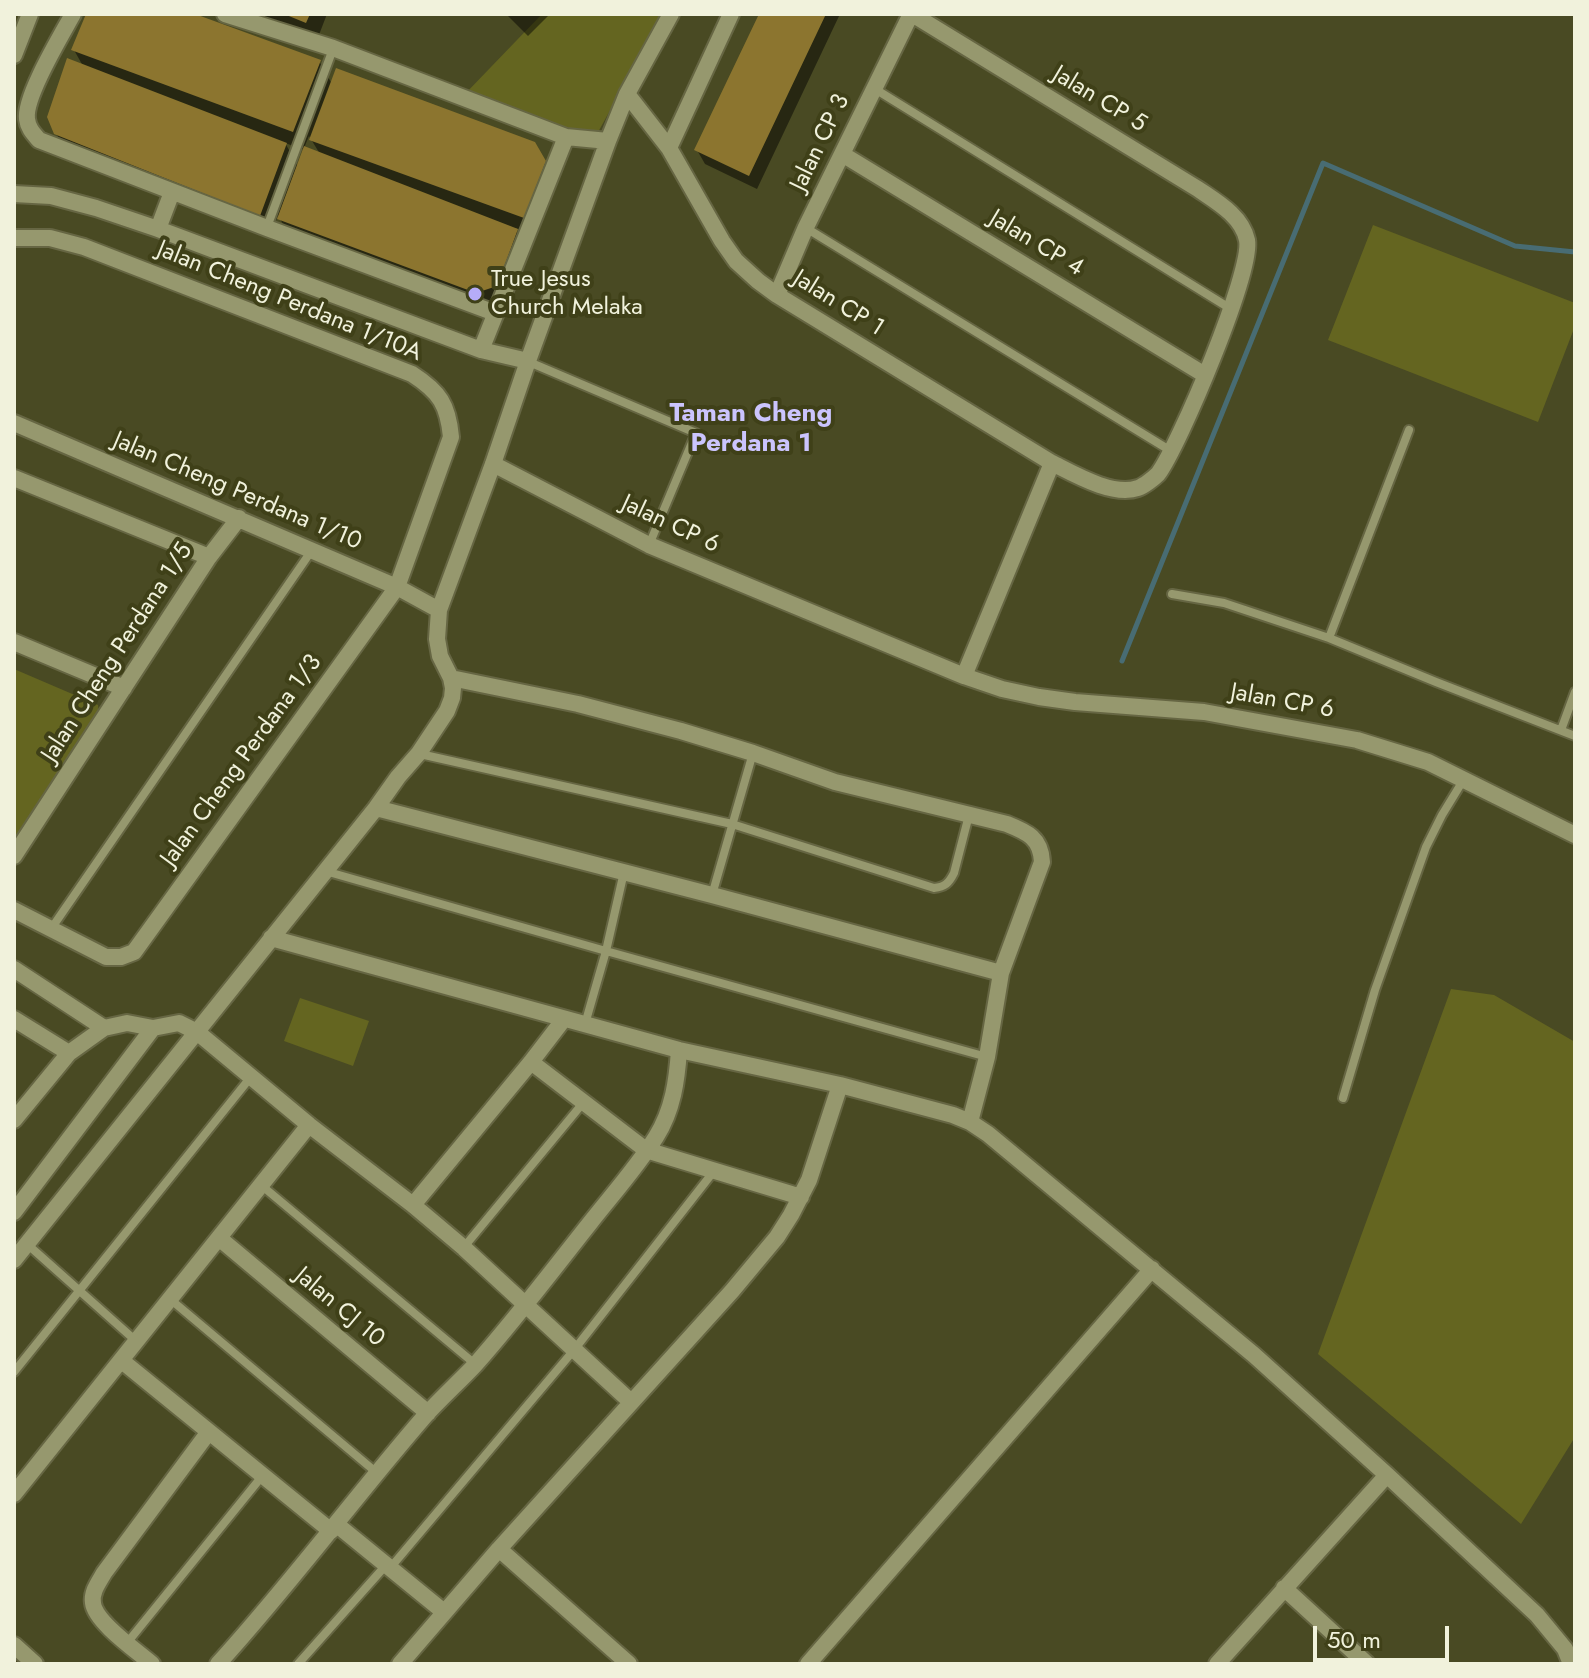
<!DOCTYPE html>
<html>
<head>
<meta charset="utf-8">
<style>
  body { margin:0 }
  #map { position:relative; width:1589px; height:1678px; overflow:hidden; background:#494a23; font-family:Jost,sans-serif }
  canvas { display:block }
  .frame { position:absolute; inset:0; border:16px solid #f1f2dc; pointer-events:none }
  .scale { position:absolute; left:1313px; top:1626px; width:136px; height:36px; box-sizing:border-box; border:4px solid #f1f2dc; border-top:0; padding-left:10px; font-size:24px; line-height:28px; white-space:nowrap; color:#f1f2dc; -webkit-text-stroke:6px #3f4018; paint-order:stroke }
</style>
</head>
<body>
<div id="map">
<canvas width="1589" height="1678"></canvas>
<div class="frame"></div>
<div class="scale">50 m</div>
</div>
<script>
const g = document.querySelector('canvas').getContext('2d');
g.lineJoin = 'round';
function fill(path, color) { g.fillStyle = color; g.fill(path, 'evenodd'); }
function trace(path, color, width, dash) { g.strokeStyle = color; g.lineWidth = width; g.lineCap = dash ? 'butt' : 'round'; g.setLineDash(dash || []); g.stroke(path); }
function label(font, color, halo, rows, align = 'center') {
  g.font = font + ' Jost,sans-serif'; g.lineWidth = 8; g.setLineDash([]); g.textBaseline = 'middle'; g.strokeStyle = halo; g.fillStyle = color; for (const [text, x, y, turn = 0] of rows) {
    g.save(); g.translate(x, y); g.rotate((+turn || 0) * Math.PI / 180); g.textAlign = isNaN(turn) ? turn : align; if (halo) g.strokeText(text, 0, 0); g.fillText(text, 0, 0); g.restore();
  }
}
fill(new Path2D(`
  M542,14H663L591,145L464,95Z
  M1373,225L1575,303V326L1538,422L1328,340Z
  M14,669L98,705L100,722L14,839Z
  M1451,989L1494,995L1575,1042V1437L1521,1524L1318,1354Z
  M300,998L369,1021L353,1066L284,1041Z`), '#646520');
fill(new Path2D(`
  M88,14H189L319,61L332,84L534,144L555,181L535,235L515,228L528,250L488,311L290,237L278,215L271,234L67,153L56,133L83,66L74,50ZM309,136L320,154L304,148ZM285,143L305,150L299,167Z
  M246,14H327L317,40Z
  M506,14H550L528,36Z
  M761,14H840L757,189L705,164L697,150Z`), '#0007');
trace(new Path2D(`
  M1122,661L1323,163L1515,246L1575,252`), '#486c73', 5);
fill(new Path2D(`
  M86,14H195L321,60L293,132L71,50Z
  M284,14H310L306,23Z
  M759,14H826L749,176L694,150Z
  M67,58L287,143L260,216L54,134L47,117Z
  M336,68L535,142L546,161L524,218L309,140Z
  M304,146L518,229L497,286L476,293L277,219Z`), '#8c752f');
const lane = new Path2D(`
  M875,89L1231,309
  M267,227L333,49
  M806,228L1171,451
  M529,362L696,433L649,545
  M1172,594L1224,603L1329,638L1436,682L1575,736
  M1329,638L1409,430
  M1561,730L1575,692
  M420,754L732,824L934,888C945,887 949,883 954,873L969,815
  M325,871L606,951L987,1057
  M712,895L753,753
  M51,929L312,550
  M585,1024L606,951L624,872
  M1343,1098L1375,990L1426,847L1442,815L1464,779
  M261,1185L475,1364
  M27,1244L136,1341
  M464,1247L583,1103
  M170,1299L377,1473
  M14,1372L250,1078
  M391,1567L574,1350L714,1171
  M127,1643L263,1475
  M298,1664L387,1564`);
const street = new Path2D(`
  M73,14C61,36 24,97 27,119C28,128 33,133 39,140L267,228L495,313
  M225,14L333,48L566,137L608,141
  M14,55L30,14
  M627,94L669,148L722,241L736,261L758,281L777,295L1052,463C1074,474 1113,497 1138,488C1144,486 1154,478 1158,474C1179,446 1253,271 1247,240C1242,216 1217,202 1198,189L912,14
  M669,148L731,14
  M842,154L1205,375
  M14,194L51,196L96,208L158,229L481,350L528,361
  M158,229L172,192
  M14,238H50L84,247L412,374C440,392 448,405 451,437L397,587L134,952L121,957H106L14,910
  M777,295L806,227L911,14
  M481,350L566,137
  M14,423L397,587L439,610
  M493,464L649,545L964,676L1002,689L1039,697L1075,702L1204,712L1357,740L1428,762L1575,835
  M14,478L209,557
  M14,642L124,688
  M964,676L1052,463
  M451,678L578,704L681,731L753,753L835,782L1007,824C1027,832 1041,838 1042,862L1001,973L987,1057L970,1122
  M376,808L712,895L1001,973
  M14,856L209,557L239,518
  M271,938L679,1050L840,1085L953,1115L970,1122L988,1134L1254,1355L1387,1475L1537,1615L1565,1649L1571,1664
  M14,969L104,1028L127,1023L153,1028L179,1023L197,1032L309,1125L413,1205L464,1248L631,1402
  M14,1019L69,1053
  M531,1062L646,1150L801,1197
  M14,1120L69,1053L104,1028
  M413,1205L531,1062L564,1019
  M14,1212L153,1028
  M219,1238L428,1413
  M14,1260L376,808L398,777L419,753L447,711L452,698L453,688L451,678L440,656L437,639L439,610L493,464L528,361L608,141L627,94L671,14
  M122,1361L331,1531
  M14,1494L309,1125
  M336,1524L444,1612
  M499,1549L629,1664
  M1284,1588L1367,1664
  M14,1645L35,1664
  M152,1664C137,1651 95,1622 93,1603C91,1592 99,1582 104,1573L208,1433
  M218,1664C290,1585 354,1498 424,1417C440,1399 458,1383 475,1365C515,1320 552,1271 590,1223C612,1195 637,1167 656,1137C673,1110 677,1080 679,1050
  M400,1664L499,1549L732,1291L777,1237L791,1215L809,1180L840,1085
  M808,1664L1152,1269
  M1217,1664L1387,1475`);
trace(lane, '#666643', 12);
trace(street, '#666643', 20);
trace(lane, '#96986e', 8);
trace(street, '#96986e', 16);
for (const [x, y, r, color] of [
  [475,294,8,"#b6acf8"]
]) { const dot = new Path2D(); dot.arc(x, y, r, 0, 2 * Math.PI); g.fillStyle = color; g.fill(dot); trace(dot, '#3f4018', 3); }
label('24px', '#f1f2dc', '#3f4018', [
  ["Jalan CP 5",1099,100,31],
  ["Jalan CP 3",821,143,-64],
  ["Jalan CP 4",1036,244,31],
  ["Jalan Cheng Perdana 1/10A",289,302,22],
  ["Jalan CP 1",838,304,32],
  ["Jalan Cheng Perdana 1/10",237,492,23],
  ["Jalan CP 6",670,525,25],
  ["Jalan Cheng Perdana 1/5",118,653,-57],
  ["Jalan CP 6",1282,702,10],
  ["Jalan Cheng Perdana 1/3",242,761,-54],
  ["Jalan CJ 10",339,1308,40]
]);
label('24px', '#f1f2dc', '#3f4018', [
  ["True Jesus",491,280],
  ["Church Melaka",491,308]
], 'left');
label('bold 26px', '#cbc4fd', '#3f4018', [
  ["Taman Cheng",751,415],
  ["Perdana 1",751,445]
]);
</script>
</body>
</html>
